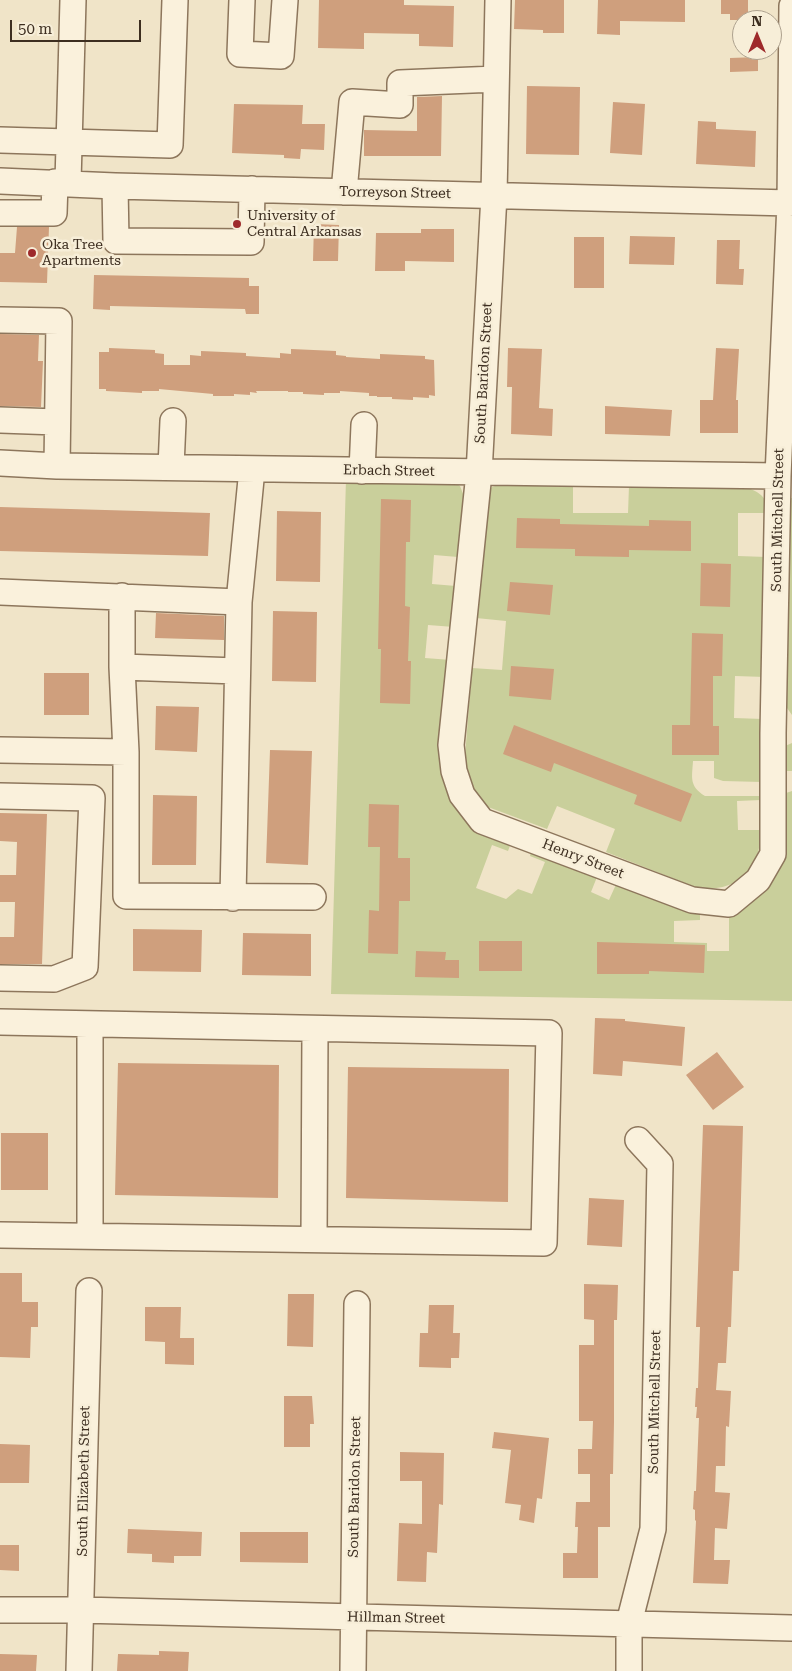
<!DOCTYPE html>
<html>
<head>
<meta charset="utf-8">
<style>
  body { margin:0 }
  #map { position:relative; width:792px; height:1671px; overflow:hidden; background:#f0e4c8; font-family:"Roboto Serif",serif }
  canvas { display:block }
  .north { position:absolute; left:732px; top:10px; width:50px; height:50px; box-sizing:border-box; background:#f7eed8; border:1px solid #ada18e; border-radius:50%; rotate:0deg; font-size:14px; font-weight:700; line-height:20px; text-align:center; color:#3d2e20 }
  .north::after { content:''; display:block; margin:auto; width:18px; height:22px; background:#9e2a2b; clip-path:polygon(50% 0,100% 100%,50% 72%,0 100%) }
  .scale { position:absolute; left:10px; top:20px; width:131px; height:22px; box-sizing:border-box; border:2px solid #3d2e20; border-top:0; padding-left:6px; font-size:15px; line-height:18px; white-space:nowrap; color:#3d2e20; -webkit-text-stroke:4px #f7eed8; paint-order:stroke }
</style>
</head>
<body>
<div id="map">
<canvas width="792" height="1671"></canvas>
<div class="north">N</div>
<div class="scale">50 m</div>
</div>
<script>
const g = document.querySelector('canvas').getContext('2d');
g.lineJoin = 'round';
function fill(path, color) { g.fillStyle = color; g.fill(path, 'evenodd'); }
function trace(path, color, width, dash) { g.strokeStyle = color; g.lineWidth = width; g.lineCap = dash ? 'butt' : 'round'; g.setLineDash(dash || []); g.stroke(path); }
function label(font, color, halo, rows, align = 'center') {
  g.font = font + ' "Roboto Serif",serif'; g.lineWidth = 5; g.setLineDash([]); g.textBaseline = 'middle'; g.strokeStyle = halo; g.fillStyle = color; for (const [text, x, y, turn = 0] of rows) {
    g.save(); g.translate(x, y); g.rotate((+turn || 0) * Math.PI / 180); g.textAlign = isNaN(turn) ? turn : align; if (halo) g.strokeText(text, 0, 0); g.fillText(text, 0, 0); g.restore();
  }
}
fill(new Path2D(`
  M346,479L451,481L460,486L465,499L458,557L434,555L432,584L456,586L454,627L428,625L425,658L451,660V798L460,813L476,825L512,840L508,851L492,845L476,888L506,899L518,889L532,894L545,862L530,856L532,848L599,872L591,892L609,900L618,880L700,910V920L674,921V942L707,943V951H729V909L752,896L782,799L786,793L792,791V1001L331,994Z
  M498,485H573V513H628L629,486L748,488C762,493 767,499 770,513H738V556L767,557L765,677L735,676L734,718L763,719L762,782L723,781L714,778V761H693C692,778 689,786 705,796H761V800L737,801L738,830H761C760,870 741,890 700,889L606,852L615,829L557,806L547,829L488,807L476,796L464,769L472,668L502,670L506,621L476,618L487,494L492,487Z
  M789,498H792V715L787,708L784,698Z
  M792,743V771H786L780,767L785,746Z`), '#c9cf9b');
fill(new Path2D(`
  M319,0H404V5L454,6L453,47L419,46V34L364,33V49L318,48Z
  M515,0H564V33H543V30L514,29Z
  M598,0H685V22L620,21V35L597,34Z
  M721,0H748V20H730V14H721Z
  M758,57V71L730,72V58Z
  M527,86L580,87L579,155L526,154Z
  M442,96L441,156H364V130L417,131V97Z
  M613,102L645,104L642,155L610,153Z
  M234,104L303,105L302,124H325L324,150L301,149L300,159L284,158V155L232,153Z
  M698,121L716,122V129L756,131L755,167L696,164Z
  M314,224L339,225L338,261H313Z
  M17,227H49L47,283L0,282V253H15Z
  M421,229H454V262L405,261V271H375L376,233H421Z
  M630,236L675,237L674,265L629,264Z
  M574,237H604V288H574Z
  M717,240H740L739,269H744L743,285L716,284Z
  M94,275L249,278V286H259V314H246L245,309L110,306V310L93,309Z
  M0,334L39,335L38,361H43L41,407L0,406Z
  M109,348L155,350V353L164,354V365H190V355L201,356V351L246,353V356L280,358V353L291,354V349L336,351V355L346,356V357L380,359V354L425,356V359L434,360L435,396L429,395V398L413,397V400L392,399V397H377V396H369V393L340,391V393H324V395L303,394V392H288V391H256L257,393L250,392V395L234,394V396H213V394L159,389V391H142V393L106,391V389H99V352H109Z
  M508,348L542,349L539,408L553,409L552,436L511,434L512,387H507Z
  M716,348L739,349L736,400H738V433H700V400H713Z
  M605,406L672,410L670,436L605,434Z
  M381,499L411,500L410,542H406L405,606L410,607L408,661H411L410,704L380,703L381,649H378Z
  M0,507L210,513L208,556L0,551Z
  M277,511L321,512L320,582L276,581Z
  M517,518L560,519V524L649,526V520L691,521V551L629,550V557L575,556V549L516,548Z
  M701,563L731,564L730,607L700,606Z
  M510,582L553,585L550,615L507,611Z
  M273,611L317,612L316,682L272,681Z
  M156,613L224,616V640L155,638Z
  M692,633L723,634L722,676H713V726H719V755H672V725H690Z
  M511,666L554,669L551,700L509,696Z
  M44,673H89V715H44Z
  M156,706L199,707L197,752L155,750Z
  M514,725L692,794L681,822L634,804L637,795L554,763L551,772L503,754Z
  M270,750L312,751L308,865L266,863Z
  M153,795L197,796L196,865H152Z
  M369,804L399,805L398,858H410V901H399L398,954L368,953L369,910L379,911L380,847H368Z
  M0,813L47,814L42,964H0V937H14L15,902H0V875H16L17,842L0,841Z
  M133,929L202,930L201,972L133,971Z
  M243,933L311,934V976L242,975Z
  M479,941H522V971H479Z
  M597,942L705,945L704,973L649,971V974H597Z
  M416,951L446,952L445,960H459V978L415,977Z
  M595,1018L625,1019V1021L685,1027L682,1066L623,1061L622,1076L593,1074Z
  M717,1052L744,1087L713,1110L686,1075Z
  M118,1063L279,1065L278,1198L115,1195Z
  M348,1067L509,1069L508,1202L346,1198Z
  M703,1125L743,1126L739,1271H733L731,1327H728L726,1363H718L716,1390L731,1391L729,1427L726,1426L725,1466H716L715,1492L730,1493L727,1529L715,1528L714,1560H730L728,1584L693,1583L696,1521L695,1520V1510L693,1509L694,1491H696L699,1418H696L697,1407H695L696,1388H698L700,1327H696Z
  M1,1133H48V1190H1Z
  M589,1198L624,1200L622,1247L587,1245Z
  M0,1273H22V1302H38V1327H31L30,1358L0,1357Z
  M584,1284L618,1285L617,1320H614V1422L613,1474H610V1527H598V1578H563V1553H577L578,1527H575L576,1502H590V1474H578V1449H592L593,1421H579V1345H594V1320L584,1319Z
  M288,1294H314L313,1347L287,1346Z
  M429,1305H454L453,1333H460L459,1358H451V1368L419,1367L420,1333H428Z
  M145,1307H181L180,1338H194V1365L165,1364V1342L145,1341Z
  M284,1396H312L314,1424H310V1447H284Z
  M494,1432L549,1438L542,1499L537,1498L534,1523L519,1520L521,1505L505,1503L511,1450L492,1448Z
  M0,1444L30,1445L29,1483H0Z
  M400,1452L444,1453L443,1505L439,1504L437,1553L427,1552L426,1582L397,1581L399,1523L422,1524V1481H400Z
  M128,1529L202,1532L201,1556H174V1563L152,1562V1554L127,1553Z
  M240,1532H308V1563L240,1562Z
  M0,1545H19V1571L0,1570Z
  M159,1651L189,1652L188,1671H117L118,1654L159,1655Z
  M0,1654L37,1655L36,1671H0Z`), '#cf9f7d');
const minor = new Path2D(`
  M242,0L240,54L281,56L285,0
  M498,0L494,195L479,473L451,745L454,771L462,795L482,821L692,900L729,904L758,880L773,854V733L778,476L790,203L792,6
  M0,140L170,145L175,0
  M0,181L115,186L790,203
  M68,182L73,0
  M115,186L116,241L251,242L252,189
  M344,192L352,102L400,105V83L496,79
  M0,213H54L55,182
  M0,320L59,321L57,466
  M0,420L57,422
  M0,463L57,466L778,476
  M171,467L173,421
  M362,471L364,425
  M0,592L239,602
  M122,596V667L126,752V896L313,897
  M122,667L237,671
  M0,750L126,752
  M0,796L92,798L85,967L54,979L0,978
  M233,898L239,602L252,469
  M0,1022L549,1033L544,1243L0,1235
  M90,1235V1024
  M314,1239L315,1030
  M0,1610H81L792,1628
  M79,1671L89,1291
  M353,1671L357,1304
  M629,1671V1623L653,1529L660,1164L638,1140`);
trace(minor, '#8d765c', 28);
trace(minor, '#faf1dc', 25);
for (const [x, y, r, color] of [
  [237,224,5,"#9e2a2b"],
  [32,253,5,"#9e2a2b"]
]) { const dot = new Path2D(); dot.arc(x, y, r, 0, 2 * Math.PI); g.fillStyle = color; g.fill(dot); trace(dot, '#f7eed8', 2); }
label('14px', '#3d2e20', '#f7eed8', [
  ["Torreyson Street",395,193,1],
  ["South Baridon Street",484,373,-87],
  ["Erbach Street",389,471,1],
  ["South Mitchell Street",778,520,-89],
  ["Henry Street",583,859,21],
  ["South Mitchell Street",655,1402,-89],
  ["South Elizabeth Street",84,1481,-89],
  ["South Baridon Street",355,1487,-89],
  ["Hillman Street",396,1618,1]
]);
label('14px', '#3d2e20', '#f7eed8', [
  ["University of",247,216],
  ["Central Arkansas",247,232],
  ["Oka Tree",42,245],
  ["Apartments",42,261]
], 'left');
</script>
</body>
</html>
